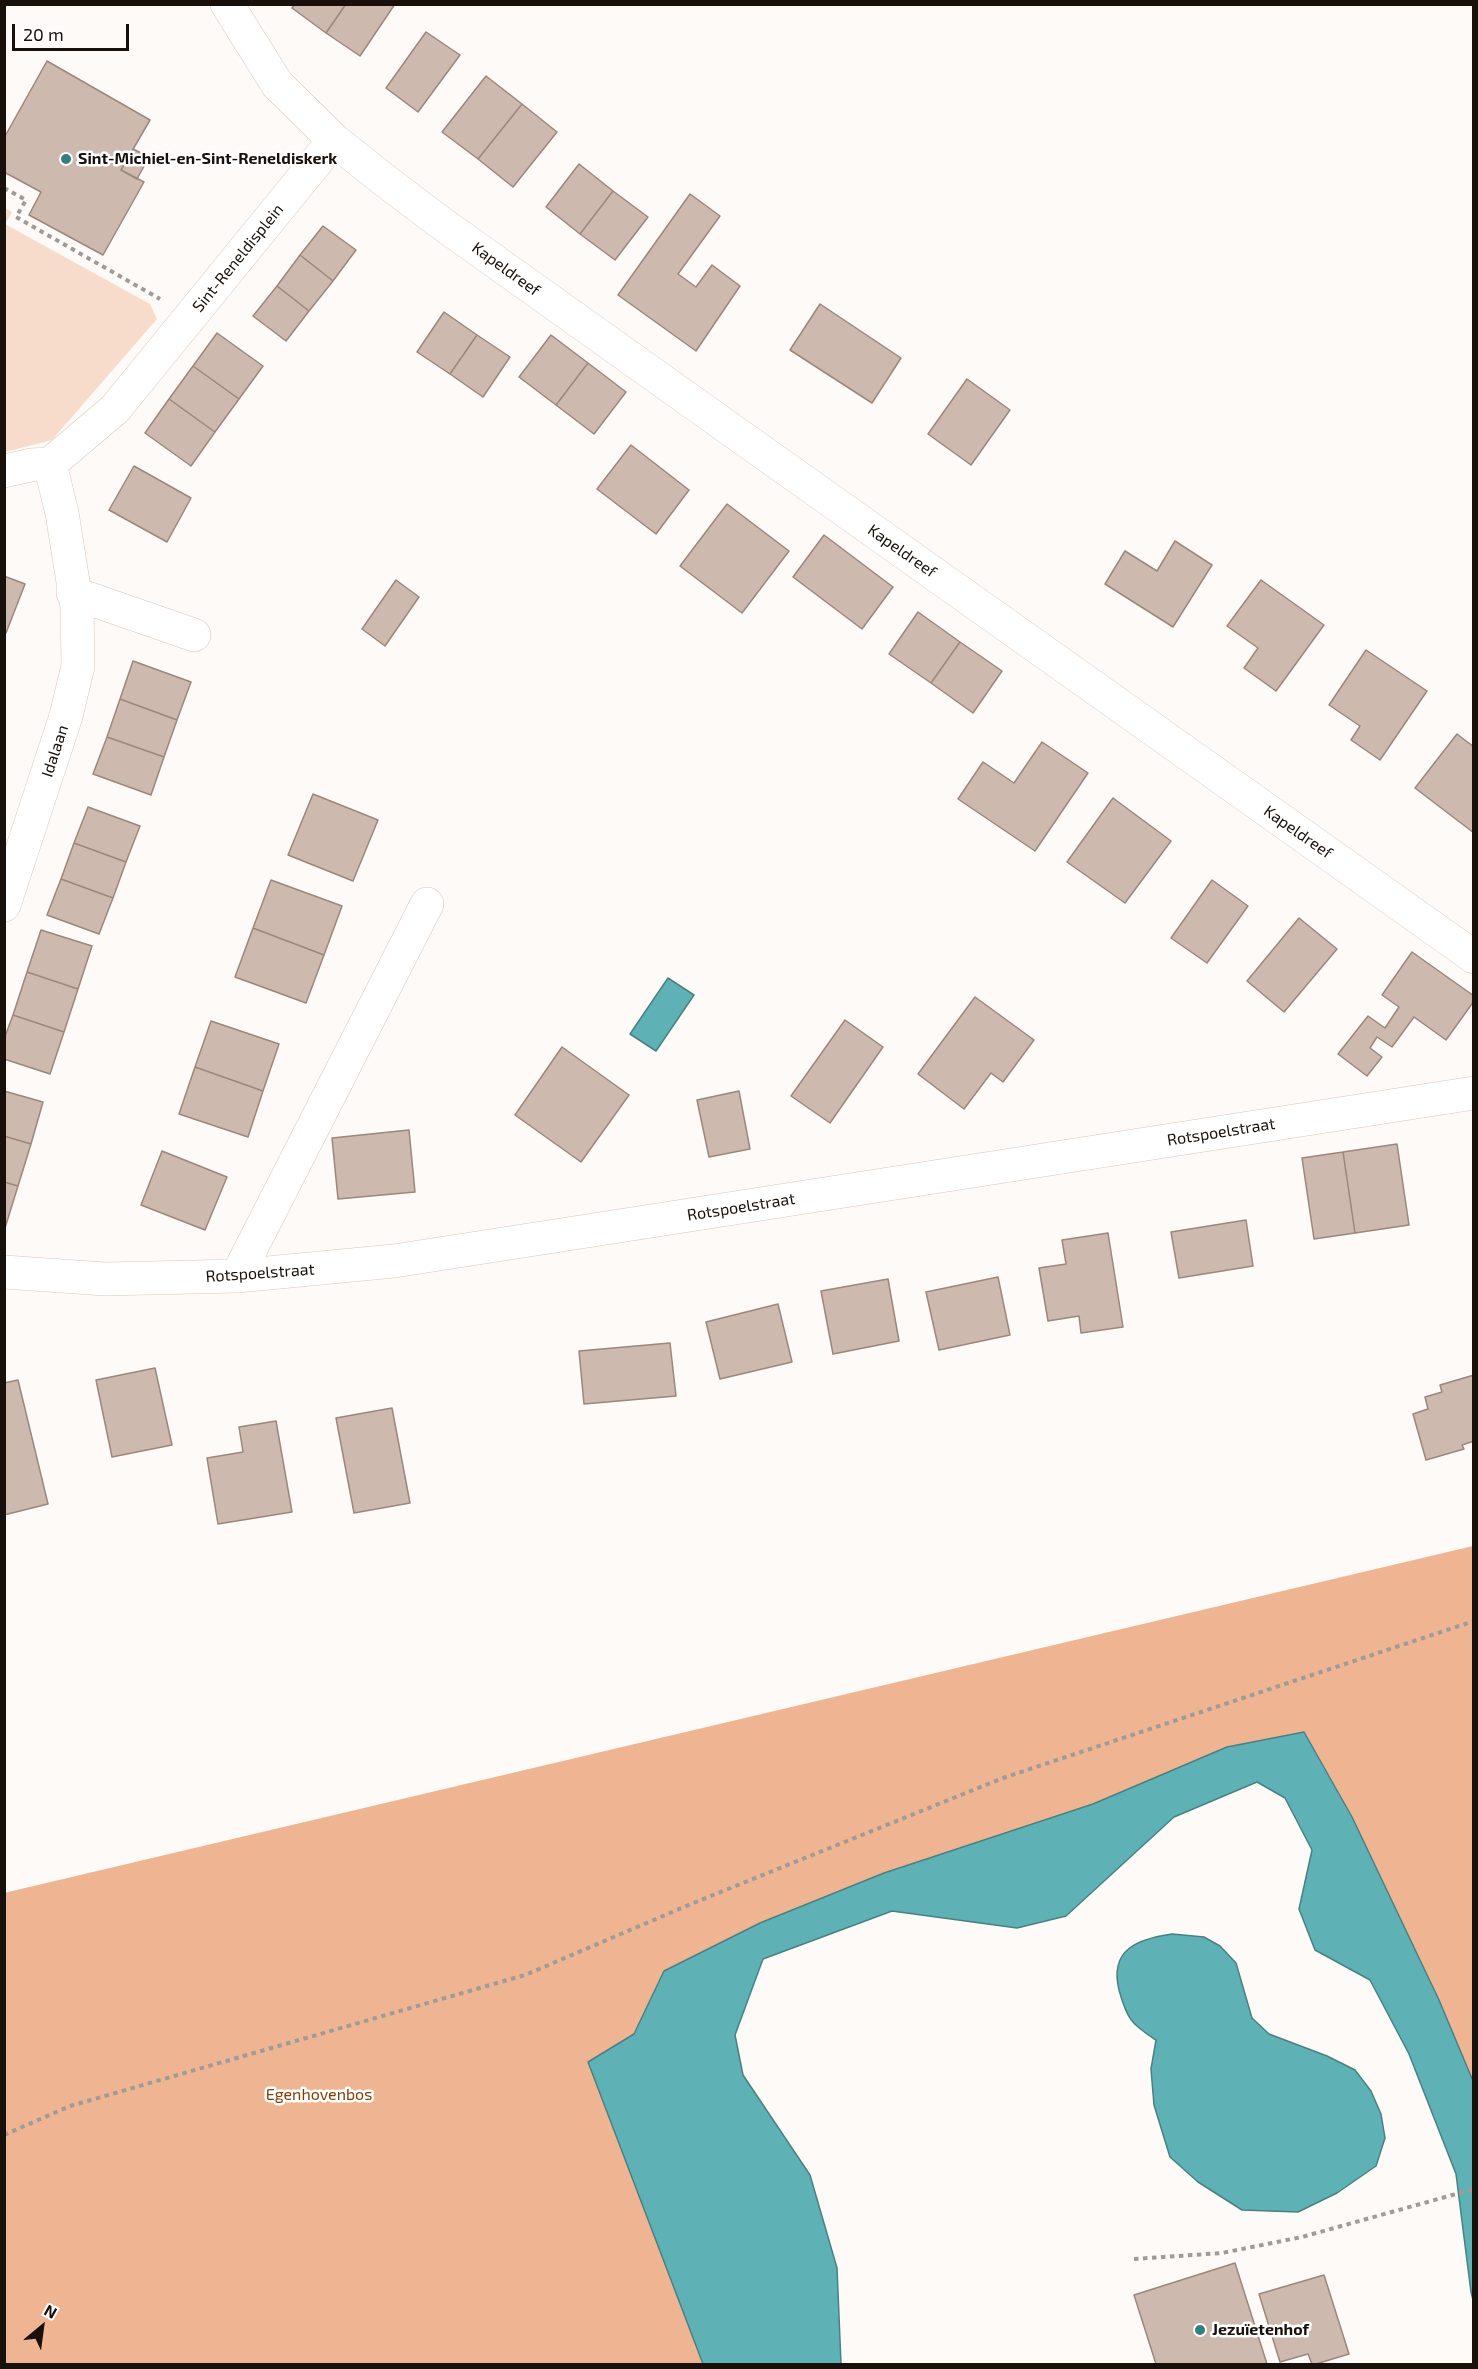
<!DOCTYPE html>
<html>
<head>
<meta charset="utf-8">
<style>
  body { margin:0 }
  #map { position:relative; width:1478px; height:2369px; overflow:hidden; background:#fefaf7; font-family:"Exo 2",sans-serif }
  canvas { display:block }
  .frame { position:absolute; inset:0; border:6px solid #17100b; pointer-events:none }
  .north { position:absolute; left:12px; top:2297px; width:60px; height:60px; -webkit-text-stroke:4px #fff; paint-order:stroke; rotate:29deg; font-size:16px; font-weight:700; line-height:24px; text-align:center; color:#17100b }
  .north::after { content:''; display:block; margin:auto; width:21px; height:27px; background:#17100b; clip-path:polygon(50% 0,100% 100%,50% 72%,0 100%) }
  .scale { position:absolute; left:12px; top:24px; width:117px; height:27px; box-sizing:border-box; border:3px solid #17100b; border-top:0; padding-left:8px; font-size:18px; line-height:21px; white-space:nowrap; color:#17100b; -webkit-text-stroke:4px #fff; paint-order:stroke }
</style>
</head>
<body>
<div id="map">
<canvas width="1478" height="2369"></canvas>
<div class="frame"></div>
<div class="north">N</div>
<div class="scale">20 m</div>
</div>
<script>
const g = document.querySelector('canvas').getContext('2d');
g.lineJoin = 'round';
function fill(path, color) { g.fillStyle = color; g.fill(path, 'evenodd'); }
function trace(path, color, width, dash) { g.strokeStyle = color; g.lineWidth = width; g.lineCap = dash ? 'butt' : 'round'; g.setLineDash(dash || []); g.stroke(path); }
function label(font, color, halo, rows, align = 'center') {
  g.font = font + ' "Exo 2",sans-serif'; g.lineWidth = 5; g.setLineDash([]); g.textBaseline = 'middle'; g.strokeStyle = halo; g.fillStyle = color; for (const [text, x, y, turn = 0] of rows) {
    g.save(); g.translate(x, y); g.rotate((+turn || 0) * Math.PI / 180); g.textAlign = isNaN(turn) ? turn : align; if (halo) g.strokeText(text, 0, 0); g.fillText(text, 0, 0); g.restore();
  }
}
fill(new Path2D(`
  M5,208L12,212L5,224L150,304L157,319L52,440L5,452Z`), '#f8dccb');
fill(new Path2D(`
  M1473,1546V2081L1439,2000L1352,1817L1304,1732L1227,1747L1093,1804L884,1873L760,1923L664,1971L634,2034L588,2062L703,2364H5L4,1893Z`), '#efb592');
const water = new Path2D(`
  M668,978L694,995L656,1051L630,1034Z
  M1304,1732L1352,1817L1439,2000L1473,2081V2300L1471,2292L1456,2174L1409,2054L1370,1980L1315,1950L1299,1909L1312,1850L1285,1798L1257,1782L1174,1817L1066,1916L1017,1928L892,1911L763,1959L735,2035L743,2075L810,2175L837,2268L841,2364H703L588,2062L634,2034L664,1971L760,1923L884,1873L1093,1804L1227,1747Z
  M1172,1934L1204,1937L1220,1946L1236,1963L1252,2018L1269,2034L1327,2056L1355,2070L1371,2091L1381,2114L1385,2138L1376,2166L1337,2193L1298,2212L1242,2210L1198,2182L1170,2157L1154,2105L1151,2069L1156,2040C1131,2024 1127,2019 1119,1990C1109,1949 1138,1939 1172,1934Z`);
fill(water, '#5eb2b6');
trace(water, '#498183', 1.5);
const building = new Path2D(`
  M295,4H346L326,33L292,8Z
  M346,4H395L360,56L326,33Z
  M426,32L460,55L418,112L386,88Z
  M47,61L150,120L121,170L144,182L103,255L29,215L41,192L4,172V138Z
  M486,76L522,104L478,159L442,132Z
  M522,104L557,132L513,187L478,159Z
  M133,149L149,157L137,179L121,170Z
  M579,164L613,191L580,234L546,207Z
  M613,191L648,217L615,260L580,234Z
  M690,194L720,216L678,274L696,287L712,265L740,286L696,351L618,295Z
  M323,226L356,250L333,281L300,255Z
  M300,255L333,281L309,311L277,286Z
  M277,286L309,311L286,341L253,316Z
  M820,304L901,358L872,403L790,350Z
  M444,312L477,335L450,374L417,352Z
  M217,333L263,366L239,399L193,366Z
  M477,335L510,357L483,397L450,374Z
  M551,335L588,363L556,405L519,377Z
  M588,363L626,392L594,434L556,405Z
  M193,366L239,399L215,432L169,399Z
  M967,379L1010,410L971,465L928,434Z
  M169,399L215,432L191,466L145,433Z
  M631,445L689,490L656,534L597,489Z
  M134,466L191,498L167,542L109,510Z
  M727,504L789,551L742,613L680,566Z
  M824,535L893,587L862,629L793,577Z
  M1175,541L1212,565L1173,627L1105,584L1125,551L1157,571Z
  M4,576L25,584L6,633L4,632Z
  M396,580L419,597L385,646L362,629Z
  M1261,580L1324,625L1276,691L1244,668L1258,648L1227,626Z
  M918,612L960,642L931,683L889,654Z
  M960,642L1002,671L973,713L931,683Z
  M1366,650L1427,691L1380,760L1351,740L1360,726L1329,705Z
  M133,661L191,682L177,720L120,699Z
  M120,699L177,720L164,757L107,737Z
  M1457,734L1474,747V833L1415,788Z
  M107,737L164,757L151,795L93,774Z
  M1042,742L1088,773L1035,851L958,799L983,762L1014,783Z
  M313,794L378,820L353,881L288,855Z
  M1113,798L1171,841L1125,903L1067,862Z
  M88,807L140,826L126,862L74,843Z
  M74,843L126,862L113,898L61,879Z
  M61,879L113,898L99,934L47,915Z
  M271,880L342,906L324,955L253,928Z
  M1212,880L1248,906L1207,963L1171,938Z
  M1299,918L1337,949L1284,1012L1247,981Z
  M253,928L324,955L306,1003L235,977Z
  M41,930L92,946L78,989L27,972Z
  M1412,952L1474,996V1001L1446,1040L1414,1017L1392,1047L1377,1037L1370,1048L1382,1057L1367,1076L1338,1054L1368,1016L1385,1028L1399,1007L1382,995Z
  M27,972L78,989L64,1032L13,1015Z
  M975,997L1034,1040L1003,1082L991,1073L964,1109L918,1074Z
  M13,1015L64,1032L50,1074L4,1059V1039Z
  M845,1020L883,1047L830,1123L791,1096Z
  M211,1021L279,1044L263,1091L195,1067Z
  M562,1047L629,1095L581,1162L515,1115Z
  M195,1067L263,1091L248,1137L179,1114Z
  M4,1091L43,1102L31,1144L4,1136Z
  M739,1091L750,1149L709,1157L697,1100Z
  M409,1130L415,1192L338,1199L332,1138Z
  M4,1136L31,1144L18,1186L4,1182Z
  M1397,1144L1409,1225L1355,1233L1343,1152Z
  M162,1151L227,1177L205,1230L141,1205Z
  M1343,1152L1355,1233L1314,1239L1302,1158Z
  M4,1182L18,1186L5,1228H4Z
  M1246,1220L1253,1266L1179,1278L1171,1232Z
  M1108,1233L1123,1327L1081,1333L1079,1316L1048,1321L1039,1268L1066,1264L1062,1240Z
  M998,1277L1010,1335L939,1350L926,1292Z
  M888,1279L899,1341L833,1354L821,1291Z
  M778,1304L792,1362L720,1379L706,1322Z
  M670,1343L676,1396L584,1404L579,1351Z
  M155,1368L172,1445L112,1457L96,1380Z
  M1474,1375V1441L1462,1445L1464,1449L1426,1460L1413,1414L1428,1409L1425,1397L1442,1392L1440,1385Z
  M18,1380L48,1504L4,1515V1383Z
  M392,1408L410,1503L354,1513L336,1418Z
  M276,1421L292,1512L218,1524L207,1458L243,1452L239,1427Z
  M1235,2263L1267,2364H1156L1134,2295Z
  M1324,2275L1349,2354L1316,2364H1312L1308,2354L1280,2362L1259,2294Z`);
fill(building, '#cdb9ad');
trace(building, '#9b877c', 1.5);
const minor = new Path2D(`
  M227,4L277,84L334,140L383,179L437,220L730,429L1474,957
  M4,471L31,465L50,464L115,409L334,140
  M73,593L194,635
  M4,905L66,716L78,666L77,607L62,513L50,464
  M4,1272L105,1279L237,1276L394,1261L1474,1093
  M237,1276L427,904`);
trace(minor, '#dbc6ba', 34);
trace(new Path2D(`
  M4,188L26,200L16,217L160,299
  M4,2135L70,2106L525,1975L691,1904L1003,1778L1474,1621
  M1134,2259L1222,2253L1302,2237L1474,2189`), '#a09b97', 4, [4.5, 4.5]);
trace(minor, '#fff', 33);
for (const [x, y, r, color] of [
  [66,159,6,"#347d81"],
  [1200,2330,6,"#347d81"]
]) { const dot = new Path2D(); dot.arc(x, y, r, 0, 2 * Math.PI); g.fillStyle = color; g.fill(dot); trace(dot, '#fff', 2); }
label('bold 16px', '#17100b', '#fff', [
  ["Sint-Michiel-en-Sint-Reneldiskerk",78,159],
  ["Jezuïetenhof",1212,2330]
], 'left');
label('16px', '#17100b', '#fff', [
  ["Sint-Reneldisplein",238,258,-51],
  ["Kapeldreef",506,269,36],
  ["Kapeldreef",902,551,35],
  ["Idalaan",55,751,-72],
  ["Kapeldreef",1298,832,35],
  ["Rotspoelstraat",1221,1132,-9],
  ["Rotspoelstraat",741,1207,-9],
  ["Rotspoelstraat",260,1273,-4]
]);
label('16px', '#813d02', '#fff', [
  ["Egenhovenbos",319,2095]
]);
</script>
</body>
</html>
